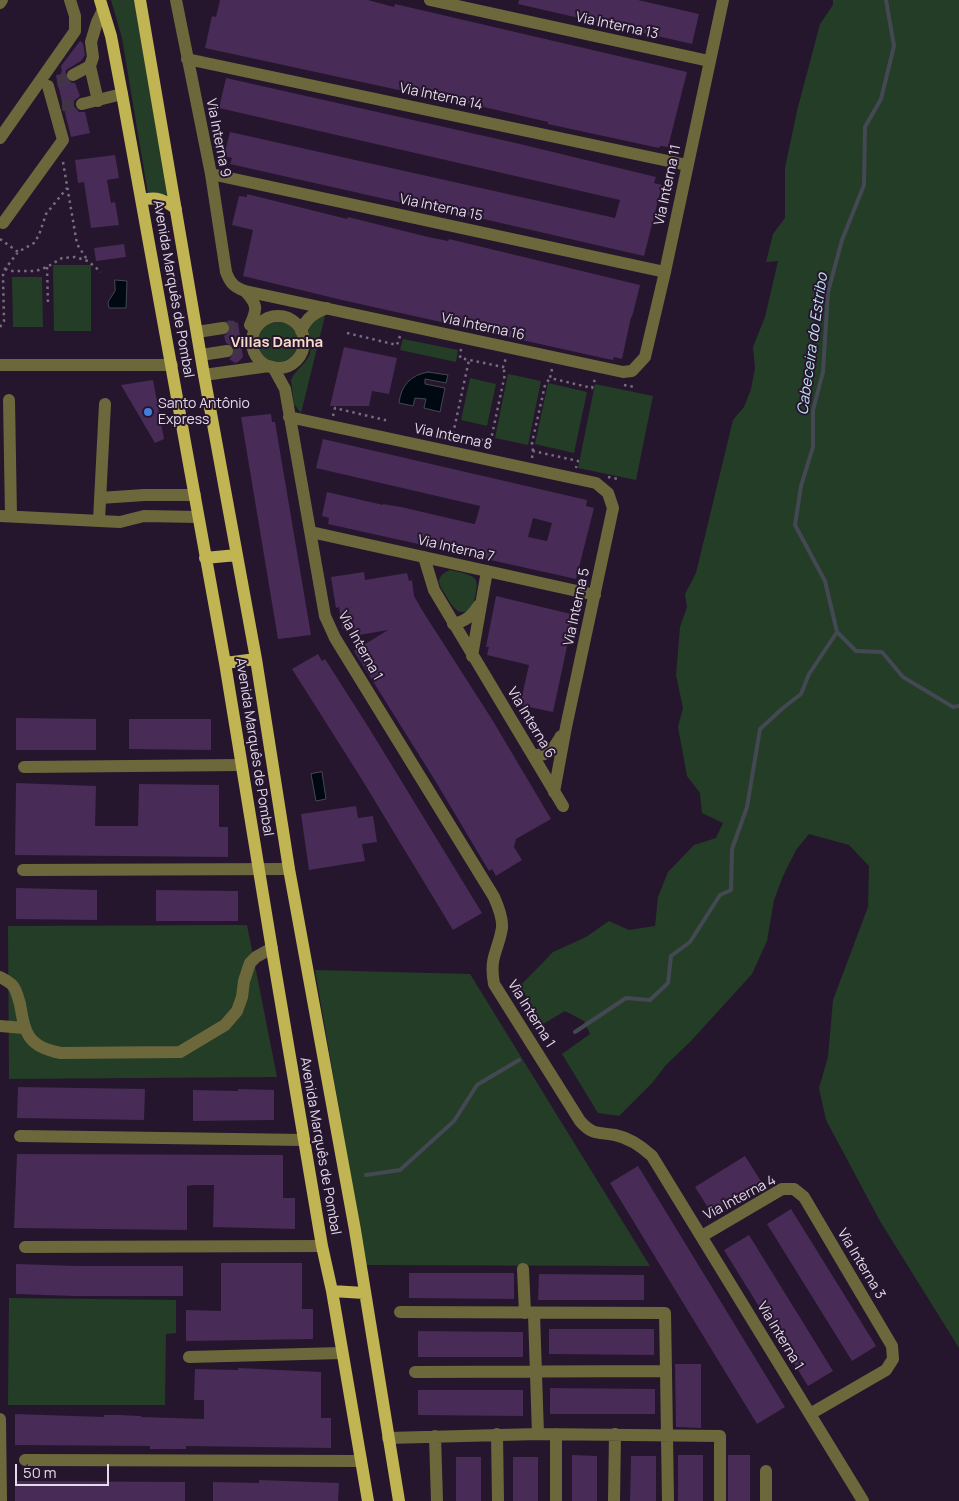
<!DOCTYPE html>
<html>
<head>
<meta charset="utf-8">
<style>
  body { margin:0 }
  #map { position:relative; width:959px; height:1501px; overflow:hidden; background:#25162d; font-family:Manrope,sans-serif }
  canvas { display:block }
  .scale { position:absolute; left:15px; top:1464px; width:94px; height:22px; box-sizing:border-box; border:2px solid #e4daea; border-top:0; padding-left:6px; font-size:15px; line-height:18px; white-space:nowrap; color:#e4daea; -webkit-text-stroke:4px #25162d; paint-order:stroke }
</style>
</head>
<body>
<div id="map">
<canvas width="959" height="1501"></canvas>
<div class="scale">50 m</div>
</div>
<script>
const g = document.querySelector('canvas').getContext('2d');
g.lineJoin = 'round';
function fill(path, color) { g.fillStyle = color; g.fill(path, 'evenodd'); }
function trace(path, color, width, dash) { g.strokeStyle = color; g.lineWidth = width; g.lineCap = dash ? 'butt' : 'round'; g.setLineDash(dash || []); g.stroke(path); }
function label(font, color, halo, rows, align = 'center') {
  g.font = font + ' Manrope,sans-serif'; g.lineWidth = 4; g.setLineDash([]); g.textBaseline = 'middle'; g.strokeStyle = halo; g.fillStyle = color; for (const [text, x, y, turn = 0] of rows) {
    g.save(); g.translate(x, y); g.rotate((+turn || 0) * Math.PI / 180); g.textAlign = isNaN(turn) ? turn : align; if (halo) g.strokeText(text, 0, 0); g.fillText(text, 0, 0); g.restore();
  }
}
fill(new Path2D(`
  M111,0H134L168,195L148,194L122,38Z
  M833,0H959V1348L880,1221L826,1120L819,1088L828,1057L833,1000L868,907L869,866L849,845L809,834L796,850L783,876L774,900L767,941L752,974L691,1041L666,1065L652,1083L619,1116L598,1113L562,1054L590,1034L584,1021L565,1011L543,1024L520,986L553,952L586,937L609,921L629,930L655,926L658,897L668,872L694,845L716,838L723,823L702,813L700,793L687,776L678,727L683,708L676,675L680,627L687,607L685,594L696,573L733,420L744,407L751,389L755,368L753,347L765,317L778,261L766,262L773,234L785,218V168L797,111L820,24L833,5Z
  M53,265H91V331H54Z
  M12,277H42L43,327H13Z
  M325,316L301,413L294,404L291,380C295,370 306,364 310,354C313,343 306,333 310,322Z
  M258 342a20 20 0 1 1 40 0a20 20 0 1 1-40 0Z
  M403,339L458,350L456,362L400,350Z
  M508,374L541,381L528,445L495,438Z
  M470,378L496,384L487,426L461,420Z
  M548,383L587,392L574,453L535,444Z
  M595,384L653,396L636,480L578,468Z
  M450,570C480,577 480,576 473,606C460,620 453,607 446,596C444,592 439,586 439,581C440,575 445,572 450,570Z
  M247,925L277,1077L9,1079L8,926Z
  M315,970L470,974L650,1266L366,1265Z
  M9,1298L176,1300V1333L166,1334L165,1405H8Z`), '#243d27');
const water = new Path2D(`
  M115,280L127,281L126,308H109L108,302L115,291Z
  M428,372L448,375L446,383L425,379V384L445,388L440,412L424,408L426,399L415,398L413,406L399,403C401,385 411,375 428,372Z
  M322,772L326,799L316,801L311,774Z`);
fill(water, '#000912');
trace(water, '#444853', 1);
trace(new Path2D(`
  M886,0L894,46L881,99L865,127L864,185L842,240L828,292L823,372L813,410V447L801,486L795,525L825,581L837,632L856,651L882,652L903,677L953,707L959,706
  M575,1032L626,998L650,1000L668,983L671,956L690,942L720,895L731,890L732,849L747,807L760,729L783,708L801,694L809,674L837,632
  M366,1175L400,1170L454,1121L477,1085L519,1060`), '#444853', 4);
fill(new Path2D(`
  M220,0H368L394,7L395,4L687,72L668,147L660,146L659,148L548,124V122L458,101L417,93V94L205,48L212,16L216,17Z
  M519,0H638L699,14L692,44L518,4Z
  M80,41L83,43L85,55L81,61L66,70L65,75L68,82L75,83L80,96L74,101V106L79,112H85L90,133L71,137L57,81L62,71L61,66Z
  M226,78L520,144L656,177L654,183L662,185L644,256L462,214L443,210V212L230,164L232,158L224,156L230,132L615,218L620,200L219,108Z
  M115,155L119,178L107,180L111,203L115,202L119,225L91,228L84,182L78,183L75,160Z
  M247,194L347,219L348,217L428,237L448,241L449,239L640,285L632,317H631L622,359L614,357L613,360L603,358L342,300L243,276L253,230L232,225L239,196L247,197Z
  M124,244L126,257L96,261L94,248Z
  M229,320L238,323L243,357L238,362L235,363L229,359L234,354L235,350L233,346L226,343L224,336L231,330V326L228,322Z
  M344,347L397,358L389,394L372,391L369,406H330Z
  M153,380L164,439L155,443L121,385Z
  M271,414L272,422H275L311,635L278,639L241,417Z
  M323,439L587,500L586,506L594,508L576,579L328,524L329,518L322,516L327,492L383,505V504L401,507L474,524H475L480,506L316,468ZM533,518L552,523L547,541L528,537Z
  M364,572L365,580L407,573L409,581L412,580L414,596L422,610L493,721L551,819L516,839L514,847L522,860L496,876L492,869L489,871L436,782L354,651L388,630L348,637L359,629L346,631L345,629H342L339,607L336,608L331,577Z
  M496,596L571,614L569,622L572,623L553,712L520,705L529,665L487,655L489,647H486Z
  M318,654L322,661L325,659L369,728L482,913L453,930L361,778L292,669Z
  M16,718L96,719V750H16Z
  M129,719H211V750L129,749Z
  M16,783L96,786L95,826H138L139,784L219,785V827H228V857L15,855Z
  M356,806L358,818L373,816L377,842L362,844L365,861L309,870L301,814Z
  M16,888L97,890V920L16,919Z
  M156,890L238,891V921H156Z
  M18,1087L145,1089L144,1120L17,1118Z
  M238,1089L274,1090V1120L193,1121V1090L238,1091Z
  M17,1154L283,1155V1198H295V1229L213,1227L214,1185H194L187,1186V1230L14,1228Z
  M745,1156L762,1183L712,1214L695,1187Z
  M638,1166L785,1407L757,1424L610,1183Z
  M791,1209L876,1346L852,1361L767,1224Z
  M749,1235L833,1371L808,1386L724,1250Z
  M221,1263H302V1309H313V1339L186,1341V1310L221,1311Z
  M16,1264L76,1266H183V1296H74L16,1294Z
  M409,1273H514V1299L409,1298Z
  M539,1274L644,1275V1300H538Z
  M549,1329H654V1355L549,1354Z
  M418,1331L523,1332V1357H418Z
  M675,1364H701V1428L676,1427Z
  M238,1368L321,1372V1418H331V1448L186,1446V1449H150V1446L15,1445V1414L104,1417V1415H119L141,1416V1417L204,1419V1400H194L195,1369L238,1370Z
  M550,1388L655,1389V1414H550Z
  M418,1390H523V1416L418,1415Z
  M572,1455L597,1456V1501H572Z
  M678,1455H703V1501H678Z
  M728,1455H750V1501H728Z
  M631,1456H656V1501H630Z
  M456,1457H481V1501H456Z
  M513,1457H538V1501H513Z
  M259,1480L339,1483L338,1501H213V1482L259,1483Z
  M15,1481L185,1482V1501H15Z`), '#482b56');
trace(new Path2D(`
  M57,81L64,80L73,75
  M62,105L82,104
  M223,328L239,326
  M227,351L242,349`), '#423349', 12, [12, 6]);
trace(new Path2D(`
  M63,162L77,244L88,261
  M0,239L18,252
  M47,267L48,304
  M5,269L10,271H36L47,267L62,258L75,257L88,261L101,272
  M0,327L4,321L3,275L5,269L18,252L34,243L39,235L46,214L67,188
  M347,333L397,345L400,336
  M461,349L460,358L503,367L506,358
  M552,369L550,378L592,388L595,379
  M624,385L635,387
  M333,416L335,408L385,420L384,425
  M453,434L469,360
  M442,439L443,432L488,441L486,448
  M488,441L492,435L505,374L503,367
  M533,451L532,443L545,385L550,378
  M532,458L533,451L578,461L576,468
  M608,477L618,479`), '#796c80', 2.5, [2.5, 4]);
trace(new Path2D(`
  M176,0L211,174L226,272C230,283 234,287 245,291L623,372L632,371L645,357L665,272L723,0
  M430,0L709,61
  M0,3L2,0
  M187,59L687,165
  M73,75L90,66
  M98,101L90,66L93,57L91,42L97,22L103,10
  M82,104L122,94
  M0,138L75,31V16L70,0
  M211,174L665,272
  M3,223L63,140L48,86
  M245,291C257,304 258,308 250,325
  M252 342a26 26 0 1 1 52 0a26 26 0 1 1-52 0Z
  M301,331C307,317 313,314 327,308
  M197,332L223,328
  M201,355L227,351
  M0,365H172
  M273,367L285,389L325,616L335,638L494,897C498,906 503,918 502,928C498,952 489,956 494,984L580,1121C592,1135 598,1132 615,1135C630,1138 641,1146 652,1156L863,1501
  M204,375L269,366
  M9,400L11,516
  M289,417L596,483L608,493L613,508L566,727L554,792
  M100,498L144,495H195
  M0,516L120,522L144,516L198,517
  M99,520L105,404
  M311,532L595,595
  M424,557L434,590L563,806
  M453,624C466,621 472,616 479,605
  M472,656L487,571
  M533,755C550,756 553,749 561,736
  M24,767L241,765
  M23,870L289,869
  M0,977C4,979 10,982 13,986C17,991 18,998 20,1004C25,1034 28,1047 61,1053L180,1052L225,1025L237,1011L242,997L244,981L250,963L256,957L272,948
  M0,1026L24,1028
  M20,1136L304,1140
  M702,1236L782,1189H794L804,1197L892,1346L893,1359L886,1370L810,1414
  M25,1247L322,1246
  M523,1269L525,1313
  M400,1312L665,1313L666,1371
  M534,1314L538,1434
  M189,1357L342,1353
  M415,1372L666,1371L668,1501
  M0,1419L1,1501
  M497,1434L498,1501
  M435,1436L437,1501
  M388,1438L538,1434L720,1436V1501
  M25,1460L361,1461
  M556,1501V1434
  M614,1501L615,1434
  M766,1501V1471`), '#6d683c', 12);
trace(new Path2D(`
  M100,0L111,36L122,94L225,663L274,962L322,1246L332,1291L368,1501
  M140,0L204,375L256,659L289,869L355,1230L399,1501
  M142,200C157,196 165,200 176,209
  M205,558L237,555
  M225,663L256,659
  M332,1291L364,1293`), '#c0b453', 12);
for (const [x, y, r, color] of [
  [148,412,5,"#3f7fe0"]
]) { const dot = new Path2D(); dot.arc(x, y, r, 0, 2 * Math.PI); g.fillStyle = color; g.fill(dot); trace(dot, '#25162d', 2); }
label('14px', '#e4daea', '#25162d', [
  ["Via Interna 13",617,26,12],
  ["Via Interna 14",441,97,12],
  ["Via Interna 9",218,138,79],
  ["Via Interna 11",668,185,-78],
  ["Via Interna 15",441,208,12],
  ["Avenida Marquês de Pombal",173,289,80],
  ["Via Interna 16",483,327,12],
  ["Via Interna 8",453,437,12],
  ["Via Interna 7",456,549,13],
  ["Via Interna 5",577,607,-78],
  ["Via Interna 1",360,646,61],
  ["Via Interna 6",531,723,59],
  ["Avenida Marquês de Pombal",254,747,81],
  ["Via Interna 1",531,1014,58],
  ["Avenida Marquês de Pombal",320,1146,80],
  ["Via Interna 4",740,1198,-28],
  ["Via Interna 3",861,1264,59],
  ["Via Interna 1",780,1336,59]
]);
label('14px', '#e4daea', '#25162d', [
  ["Santo Antônio",158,404],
  ["Express",158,420]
], 'left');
label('bold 15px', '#f8dcca', '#25162d', [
  ["Villas Damha",277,343]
]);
label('italic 15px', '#c0e3f5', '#25162d', [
  ["Cabeceira do Estribo",813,344,-82]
]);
</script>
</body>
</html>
